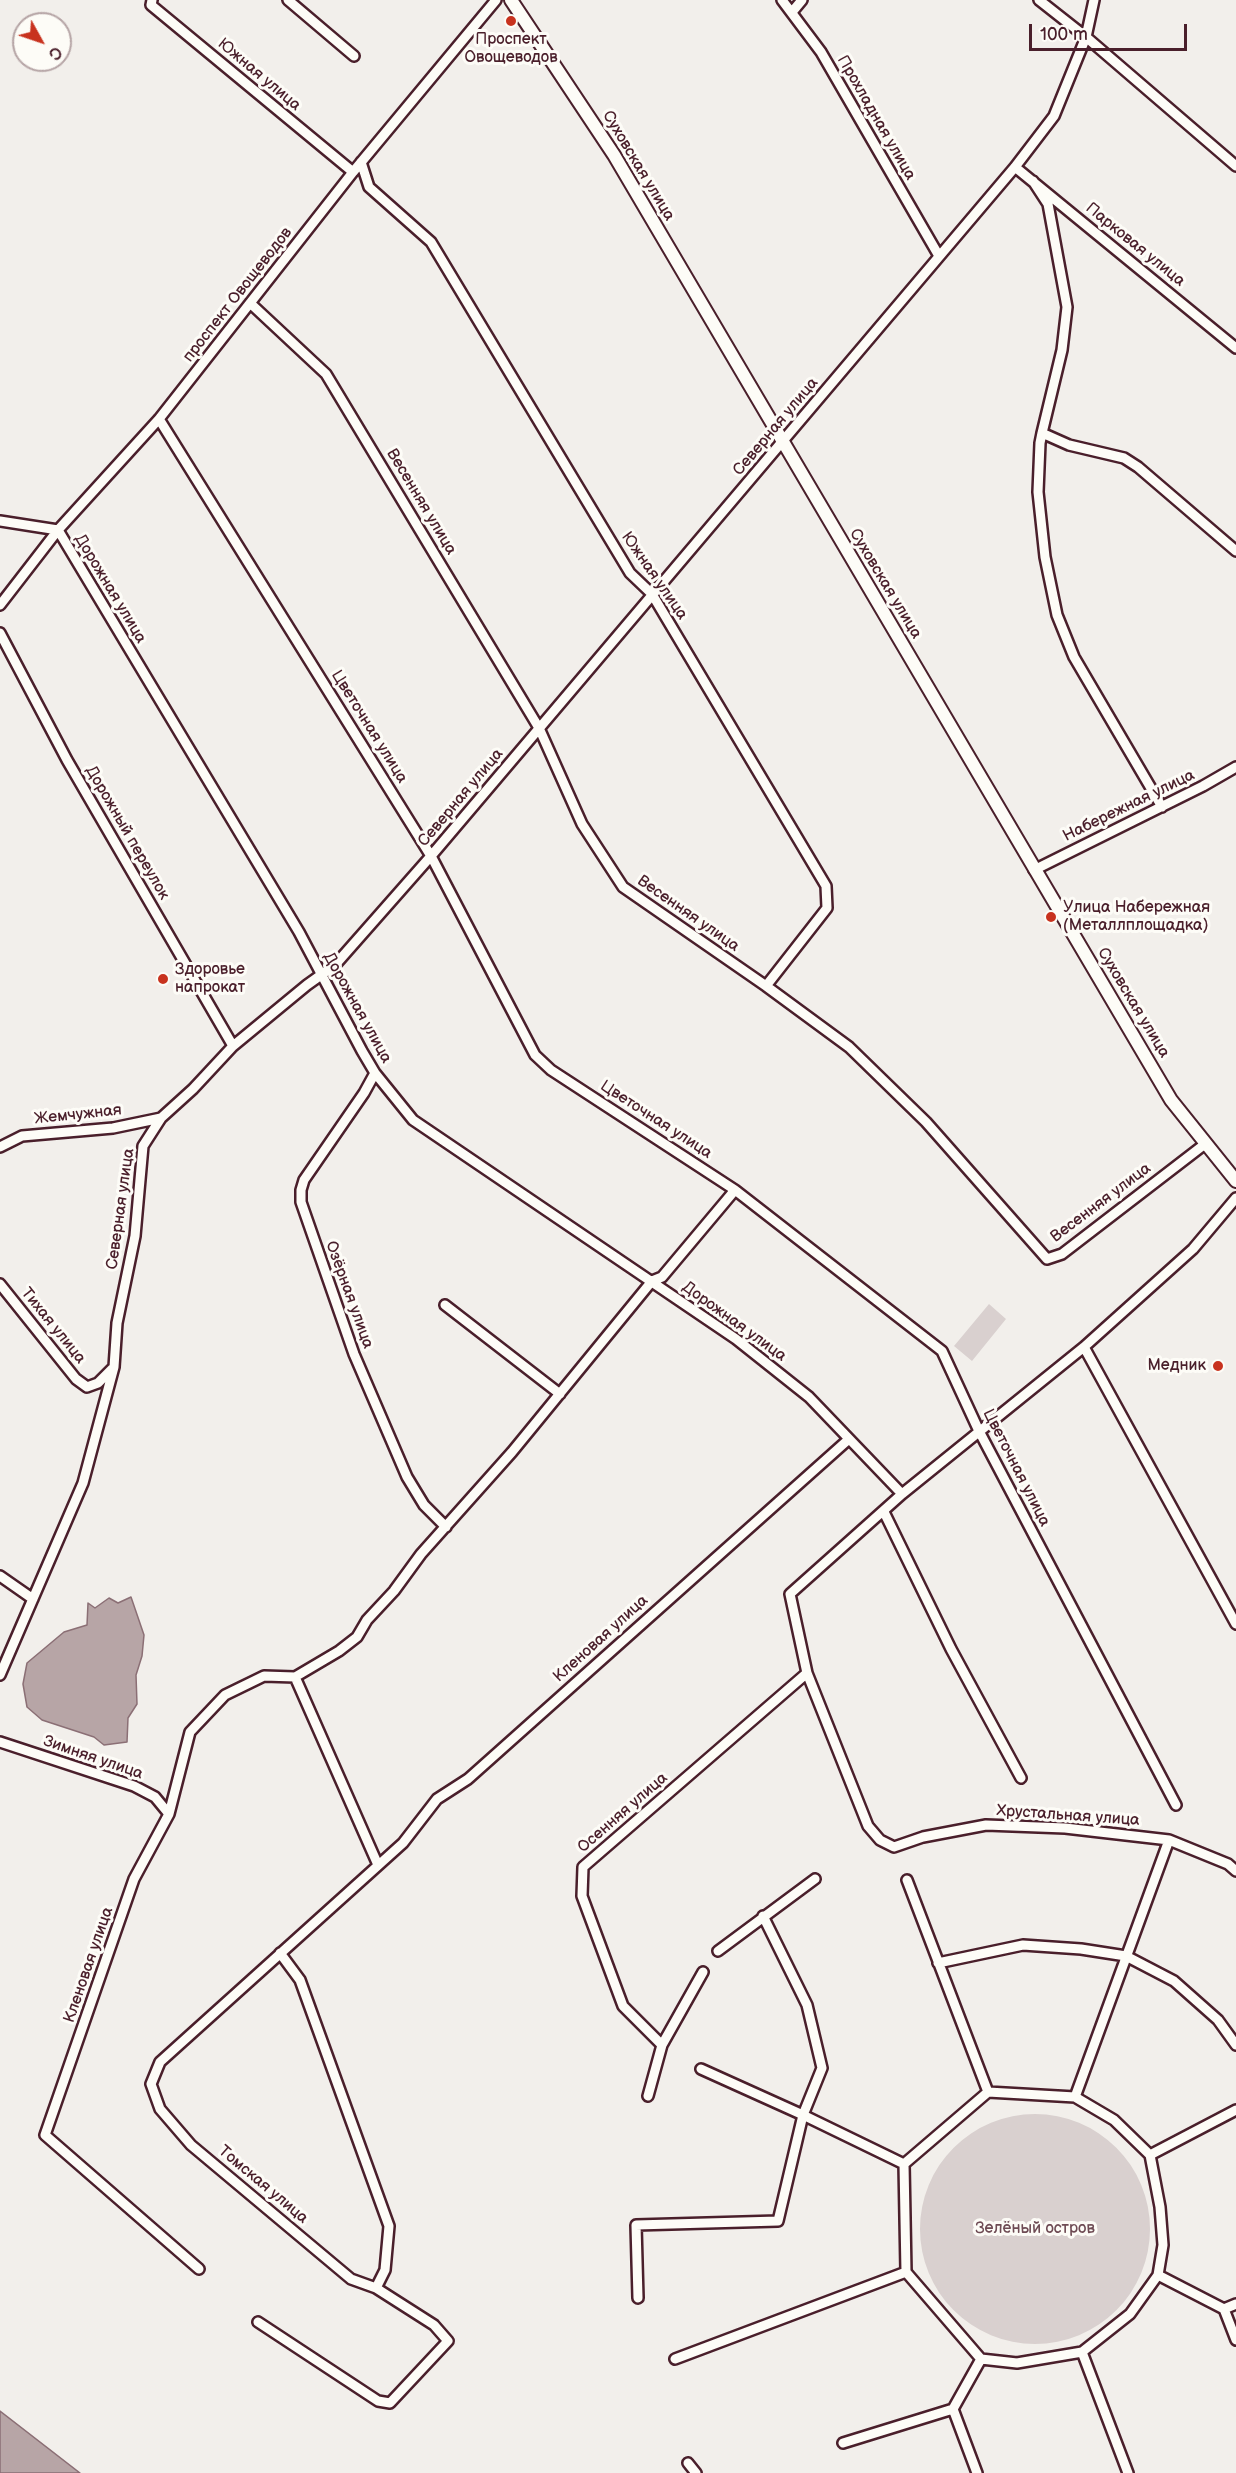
<!DOCTYPE html>
<html>
<head>
<meta charset="utf-8">
<style>
  body { margin:0 }
  #map { position:relative; width:1236px; height:2473px; overflow:hidden; background:#f2efeb; font-family:"Balsamiq Sans",sans-serif }
  canvas { display:block }
  .north { position:absolute; left:12px; top:12px; width:60px; height:60px; box-sizing:border-box; background:#fdfcf7; border:2px solid #b5a4a5; border-radius:50%; rotate:130deg; font-size:16px; font-weight:700; line-height:24px; text-align:center; color:#4a1f2b }
  .north::after { content:''; display:block; margin:auto; width:21px; height:27px; background:#c8321e; clip-path:polygon(50% 0,100% 100%,50% 72%,0 100%) }
  .scale { position:absolute; left:1029px; top:24px; width:158px; height:27px; box-sizing:border-box; border:3px solid #4a1f2b; border-top:0; padding-left:8px; font-size:18px; line-height:21px; white-space:nowrap; color:#4a1f2b; -webkit-text-stroke:4px #fdfcf7; paint-order:stroke }
</style>
</head>
<body>
<div id="map">
<canvas width="1236" height="2473"></canvas>
<div class="north">С</div>
<div class="scale">100 m</div>
</div>
<script>
const g = document.querySelector('canvas').getContext('2d');
g.lineJoin = 'round';
function fill(path, color) { g.fillStyle = color; g.fill(path, 'evenodd'); }
function trace(path, color, width, dash) { g.strokeStyle = color; g.lineWidth = width; g.lineCap = dash ? 'butt' : 'round'; g.setLineDash(dash || []); g.stroke(path); }
function label(font, color, halo, rows, align = 'center') {
  g.font = font + ' "Balsamiq Sans",sans-serif'; g.lineWidth = 6; g.setLineDash([]); g.textBaseline = 'middle'; g.strokeStyle = halo; g.fillStyle = color; for (const [text, x, y, turn = 0] of rows) {
    g.save(); g.translate(x, y); g.rotate((+turn || 0) * Math.PI / 180); g.textAlign = isNaN(turn) ? turn : align; if (halo) g.strokeText(text, 0, 0); g.fillText(text, 0, 0); g.restore();
  }
}
fill(new Path2D(`
  M989,1304L1006,1319L972,1361L954,1346Z
  M920 2229a115 115 0 1 1 230 0a115 115 0 1 1-230 0Z`), '#d9d0cf');
const water = new Path2D(`
  M131,1597L144,1635L142,1656L136,1675L137,1704L128,1718L127,1742L104,1745L94,1737L42,1720L27,1707L23,1684L27,1663L64,1632L87,1625L88,1603L95,1608L109,1598L118,1603Z
  M0,2411L80,2473H0Z`);
fill(water, '#b7a5a6');
trace(water, '#8b6f75', 1.5);
const minor = new Path2D(`
  M152,0L151,5L353,172
  M288,0L354,56
  M782,0L821,52L939,256
  M1039,0L1086,37L1236,166
  M792,12L802,0
  M361,162L369,187L431,242L630,573L652,594L826,886L827,908L766,986
  M1015,167L1236,348
  M1033,181L1048,204L1067,307L1062,350L1042,433L1069,445L1124,458L1138,467L1236,551
  M250,303L326,374L539,728L582,824L623,887L766,986L849,1047L926,1122L1047,1259L1062,1254L1205,1144
  M159,419L431,856L535,1055L551,1070L735,1190L942,1351L979,1431L1176,1805
  M1042,433L1040,443L1038,492L1045,557L1057,615L1074,657L1162,807
  M0,521L58,530L299,932L362,1051L375,1073L413,1120L736,1339L809,1397L902,1494
  M0,605L58,530L159,419L353,172L496,0
  M0,633L67,760L233,1046
  M1034,870L1203,786L1236,767
  M375,1073L364,1093L304,1180L301,1190V1202L354,1354L407,1477L424,1505L446,1527
  M0,1147L22,1136L113,1128L161,1118
  M1236,1198L1193,1249L1084,1347L902,1494L790,1594L807,1673L868,1826L880,1840L894,1847L923,1837L986,1825L1065,1828L1169,1840L1228,1864L1236,1871
  M0,1284L76,1379L87,1387L98,1383L112,1369
  M445,1305L560,1394
  M1084,1347L1236,1624
  M884,1512L951,1649L1021,1778
  M0,1576L33,1599
  M0,1675L83,1483L114,1367L117,1323L135,1236L143,1146L161,1118L193,1089L233,1046L307,985L335,965L431,856L1015,167L1054,116L1086,37L1094,0
  M295,1677L339,1651L357,1637L367,1620L394,1591L421,1554L512,1452L652,1281L662,1277L735,1190
  M0,1742L134,1786L155,1797L169,1814
  M907,1880L988,2092
  M718,1951L815,1879
  M938,1963L1023,1945L1081,1949L1126,1956L1174,1981L1218,2020L1236,2045
  M662,2045L623,2006L582,1896L583,1867L807,1673
  M701,2069L803,2115L904,2164
  M988,2092L1075,2097L1114,2120L1150,2155L1160,2207L1163,2245L1158,2275L1130,2314L1082,2352L1017,2363L981,2359L906,2272L904,2164Z
  M648,2096L662,2045L703,1972
  M1075,2097L1169,1840
  M1150,2155L1236,2110
  M199,2269L45,2135L134,1879L169,1814L190,1732L225,1695L264,1676L295,1677L378,1865
  M1158,2275L1224,2309L1236,2340
  M376,2288L351,2279L191,2145L160,2109L151,2084L160,2062L403,1843L437,1799L468,1779L849,1439
  M638,2298L636,2225L778,2221L803,2115L822,2068L807,2005L763,1916
  M1224,2309L1236,2304
  M258,2322L378,2401L390,2403L448,2341L434,2325L376,2288L385,2270L389,2226L300,1980L280,1953
  M1082,2352L1128,2473
  M675,2359L906,2272
  M953,2409L977,2473
  M843,2443L953,2409L981,2359
  M688,2463L696,2473`);
const tertiary = new Path2D(`
  M511,0L614,155L1171,1100L1236,1181`);
trace(minor, '#4a1f2b', 14);
trace(tertiary, '#4a1f2b', 16);
trace(minor, '#fdfcf7', 9);
trace(tertiary, '#fdfcf7', 12);
for (const [x, y, r, color] of [
  [511,21,6,"#c8321e"],
  [1051,917,6,"#c8321e"],
  [163,979,6,"#c8321e"],
  [1218,1366,6,"#c8321e"]
]) { const dot = new Path2D(); dot.arc(x, y, r, 0, 2 * Math.PI); g.fillStyle = color; g.fill(dot); trace(dot, '#fdfcf7', 2); }
label('16px', '#4a1f2b', '#fdfcf7', [
  ["Проспект",511,40,"center"],
  ["Овощеводов",511,58,"center"],
  ["Улица Набережная",1063,908],
  ["(Металлплощадка)",1063,926],
  ["Здоровье",175,970],
  ["напрокат",175,988],
  ["Медник",1206,1366,"right"]
], 'left');
label('16px', '#4a1f2b', '#fdfcf7', [
  ["Южная улица",259,75,40],
  ["Прохладная улица",876,118,60],
  ["Суховская улица",638,166,59],
  ["Парковая улица",1135,245,39],
  ["проспект Овощеводов",238,295,-52],
  ["Северная улица",776,427,-50],
  ["Весенняя улица",421,502,59],
  ["Южная улица",654,576,55],
  ["Суховская улица",885,584,59],
  ["Дорожная улица",110,589,59],
  ["Цветочная улица",369,727,58],
  ["Северная улица",461,798,-50],
  ["Набережная улица",1129,806,-26],
  ["Дорожный переулок",127,833,60],
  ["Весенняя улица",688,914,35],
  ["Суховская улица",1133,1003,59],
  ["Дорожная улица",357,1008,61],
  ["Жемчужная",78,1115,-6],
  ["Цветочная улица",656,1120,33],
  ["Весенняя улица",1101,1203,-37],
  ["Северная улица",121,1209,-82],
  ["Озёрная улица",349,1295,70],
  ["Дорожная улица",734,1322,36],
  ["Тихая улица",53,1326,51],
  ["Цветочная улица",1016,1468,63],
  ["Кленовая улица",601,1639,-42],
  ["Зимняя улица",93,1758,19],
  ["Осенняя улица",623,1813,-41],
  ["Хрустальная улица",1068,1816,4],
  ["Кленовая улица",89,1965,-71],
  ["Томская улица",263,2185,40]
]);
label('16px', '#6e4b54', '#fdfcf7', [
  ["Зелёный остров",1035,2229]
]);
</script>
</body>
</html>
